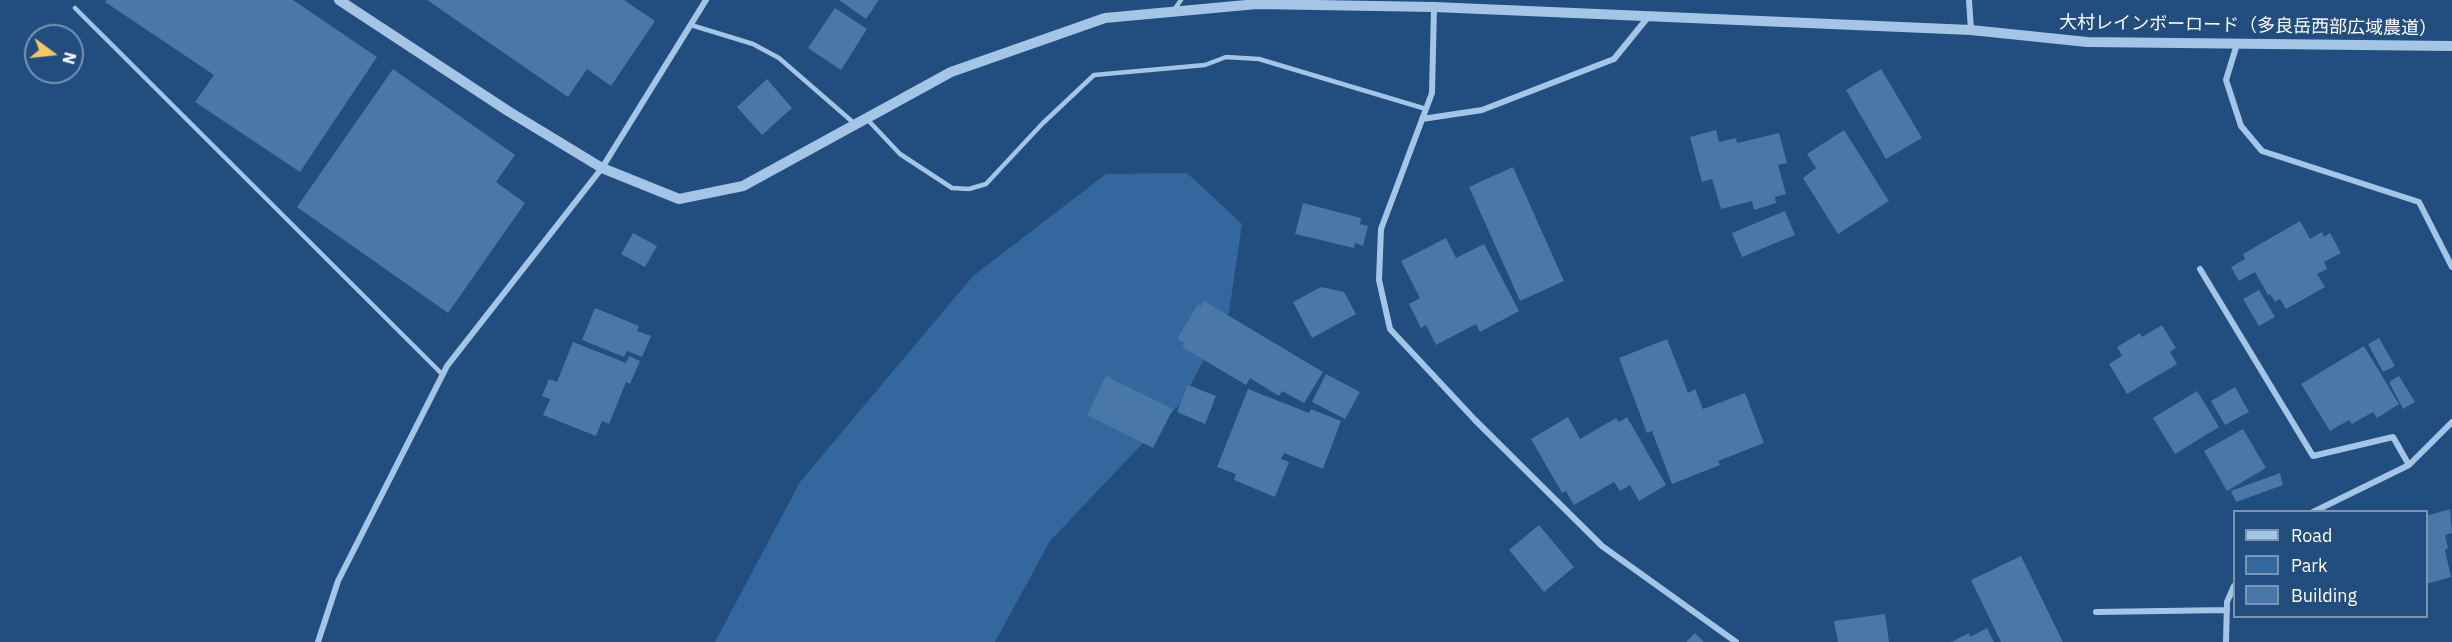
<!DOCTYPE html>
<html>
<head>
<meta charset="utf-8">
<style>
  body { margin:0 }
  #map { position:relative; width:2452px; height:642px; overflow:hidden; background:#214d7f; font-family:"IBM Plex Sans",sans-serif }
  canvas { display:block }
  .legend { position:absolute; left:2233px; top:510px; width:195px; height:108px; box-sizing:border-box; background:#214d7f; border:2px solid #7a94b2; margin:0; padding:8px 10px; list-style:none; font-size:18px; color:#fff }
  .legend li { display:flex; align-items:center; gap:12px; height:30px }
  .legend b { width:30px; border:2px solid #7a94b2 }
  .north { position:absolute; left:24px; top:24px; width:60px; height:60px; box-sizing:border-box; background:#214d7f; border:2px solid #7a94b2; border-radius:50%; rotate:105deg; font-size:16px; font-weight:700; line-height:24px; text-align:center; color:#fff }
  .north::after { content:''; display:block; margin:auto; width:21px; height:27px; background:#f4c666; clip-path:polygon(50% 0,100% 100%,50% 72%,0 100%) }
</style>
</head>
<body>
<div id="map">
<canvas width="2452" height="642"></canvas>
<ul class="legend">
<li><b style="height:8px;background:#a5c5e7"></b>Road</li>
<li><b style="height:16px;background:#34679d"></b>Park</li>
<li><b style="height:16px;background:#4977a8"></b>Building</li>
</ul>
<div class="north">N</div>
</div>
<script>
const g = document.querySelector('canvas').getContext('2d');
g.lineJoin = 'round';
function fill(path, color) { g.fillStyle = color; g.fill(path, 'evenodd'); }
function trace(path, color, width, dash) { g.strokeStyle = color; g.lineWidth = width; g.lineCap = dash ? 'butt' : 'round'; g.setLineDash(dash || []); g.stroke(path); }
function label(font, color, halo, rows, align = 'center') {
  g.font = font + ' "IBM Plex Sans","Noto Sans JP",sans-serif'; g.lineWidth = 4.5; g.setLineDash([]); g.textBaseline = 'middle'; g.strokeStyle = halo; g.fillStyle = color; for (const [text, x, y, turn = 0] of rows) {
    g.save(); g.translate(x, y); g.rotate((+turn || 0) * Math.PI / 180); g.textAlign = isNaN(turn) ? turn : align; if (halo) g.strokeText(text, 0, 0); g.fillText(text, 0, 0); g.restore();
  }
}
fill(new Path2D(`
  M1187,173L1242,224L1229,312L1181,403L1050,541L995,642H715L800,482L973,276L1106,174Z`), '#34679d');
fill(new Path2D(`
  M106,0H293L377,57L300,172L195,102L214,75L105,2Z
  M427,0H624L655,21L611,86L587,69L568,97Z
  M839,0H879L866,19Z
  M835,8L867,29L841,70L808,48Z
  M393,69L515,155L496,182L525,203L448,313L297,207Z
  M1881,69L1922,138L1886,159L1846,90Z
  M767,79L792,108L762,135L737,107Z
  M1716,130L1719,142L1736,138L1737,143L1779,133L1787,163L1778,165L1786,194L1775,197L1776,203L1754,210L1752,201L1721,209L1712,179L1702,182L1690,137Z
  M1844,130L1889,201L1838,234L1803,178L1816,168L1807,154Z
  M1513,167L1564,281L1520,301L1469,187Z
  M1303,203L1361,218L1360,224L1368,226L1363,246L1355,243L1354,248L1295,234Z
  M1785,211L1795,235L1742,257L1732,233Z
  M2300,221L2310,239L2322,232L2324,237L2330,233L2341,253L2324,262L2327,269L2317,274L2325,287L2286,309L2280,299L2275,302L2270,294L2268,295L2255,272L2239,281L2231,267L2245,259L2243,254Z
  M633,233L657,246L645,267L621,254Z
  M1446,238L1456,258L1484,244L1519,311L1480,332L1476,324L1436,345L1426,325L1421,328L1409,304L1420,298L1401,261Z
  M1321,287L1344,292L1356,314L1312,338L1293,302Z
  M2259,290L2275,317L2259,326L2243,299Z
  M1204,301L1323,372L1304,403L1282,391L1279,396L1250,378L1246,385L1182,347L1185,343L1177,339L1198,304L1201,306Z
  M595,308L639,326L637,331L651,336L642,357L627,351L624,357L582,340Z
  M2162,325L2176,348L2170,352L2177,364L2127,394L2109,364L2122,356L2117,347L2140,333L2142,337Z
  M2379,338L2395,366L2383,372L2368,344Z
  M1667,339L1688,393L1695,389L1703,409L1745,393L1764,443L1718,461L1720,465L1672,484L1652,431L1647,433L1619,358Z
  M573,342L626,363L629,356L640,361L630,384L626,382L609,424L602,421L596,436L543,415L550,399L542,396L549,379L557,382Z
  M2364,346L2399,404L2377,418L2373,412L2352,424L2349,420L2330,431L2301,384Z
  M1326,374L1360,392L1345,419L1312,402Z
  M1106,376L1173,409L1153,448L1087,415Z
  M2399,376L2415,402L2403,409L2389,382Z
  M1188,385L1216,396L1205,424L1177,412Z
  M2235,387L2249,412L2225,425L2211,401Z
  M1248,389L1309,413L1311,409L1341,421L1323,469L1284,453L1281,459L1289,462L1275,497L1234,480L1236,474L1217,467Z
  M2197,391L2219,427L2175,454L2153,418Z
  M1568,417L1580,439L1616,418L1619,422L1627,417L1666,485L1639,501L1630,485L1620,491L1614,482L1574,505L1566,491L1562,493L1531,439Z
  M2243,429L2266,468L2227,491L2204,451Z
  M2280,473L2283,485L2236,502L2231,491Z
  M2450,509L2452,533L2445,535L2448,548L2445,550L2451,577L2426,584V516Z
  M1539,525L1574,567L1544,592L1509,550Z
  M2021,556L2063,642H2001L1971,580Z
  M1885,614L1889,642H1838L1834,621Z
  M1987,628L1994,642H1951L1969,633L1970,637Z
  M1695,633L1704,642H1686Z`), '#4977a8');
trace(new Path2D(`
  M75,8L443,375
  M1174,10L1181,0
  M691,25L753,44L779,58L855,124
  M866,118L900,154L952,188L969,189L986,184L1042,124L1094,75L1205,65L1226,57L1259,59L1426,109`), '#a5c5e7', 4.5);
trace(new Path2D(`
  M1969,0L1971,30
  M1434,7L1432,93L1381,229L1379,280L1390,329L1475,420L1602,546L1736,642
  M2237,44L2226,80L2241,126L2262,151L2419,202L2452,267
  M1422,119L1482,110L1614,59L1649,16
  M2200,269L2313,456L2393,437L2409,465
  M2313,512L2409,465L2452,422
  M2096,612L2227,610
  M318,642L338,581L447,366L602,168L706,0
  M2226,642L2227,602L2234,586`), '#a5c5e7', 6);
trace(new Path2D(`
  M339,0L508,111L602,168L679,199L743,186L951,72L1105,18L1257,4L1434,7L1971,30L2087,42L2452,46`), '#a5c5e7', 10);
label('18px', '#fff', '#214d7f', [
  ["大村レインボーロード（多良岳西部広域農道）",2248,26,1]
]);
</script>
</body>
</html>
